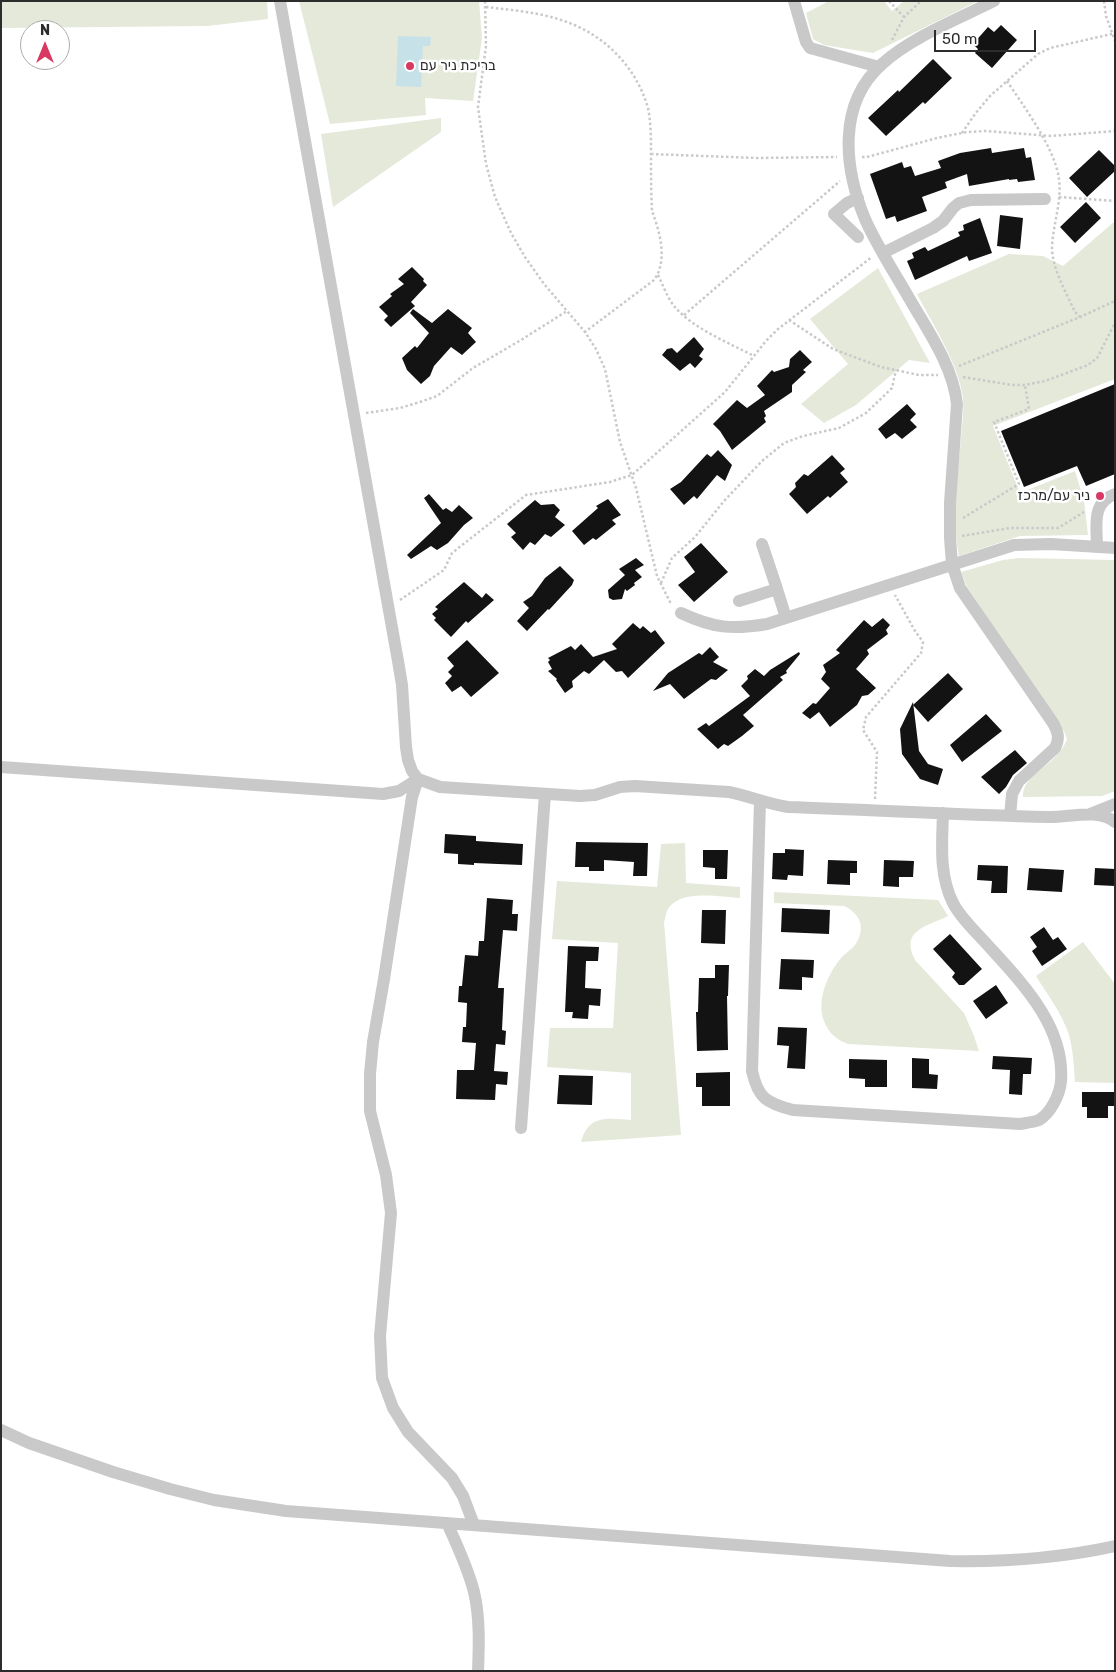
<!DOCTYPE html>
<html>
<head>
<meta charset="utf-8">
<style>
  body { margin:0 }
  #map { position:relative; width:1116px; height:1672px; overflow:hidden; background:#fff; font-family:Rubik,sans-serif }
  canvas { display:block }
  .frame { position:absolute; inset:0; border:2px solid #2c2c2c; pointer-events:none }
  .north { position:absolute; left:20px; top:20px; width:50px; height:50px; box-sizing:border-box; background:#fff; border:1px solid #ababab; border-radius:50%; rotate:0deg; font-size:14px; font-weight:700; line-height:20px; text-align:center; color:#2c2c2c }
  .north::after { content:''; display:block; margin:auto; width:18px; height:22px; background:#d73962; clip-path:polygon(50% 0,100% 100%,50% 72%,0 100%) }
  .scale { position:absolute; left:934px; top:30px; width:102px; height:22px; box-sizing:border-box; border:2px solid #2c2c2c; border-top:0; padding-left:6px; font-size:15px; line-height:18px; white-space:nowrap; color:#2c2c2c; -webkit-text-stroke:4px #fff; paint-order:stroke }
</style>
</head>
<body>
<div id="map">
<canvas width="1116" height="1672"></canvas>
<div class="frame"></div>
<div class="north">N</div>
<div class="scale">50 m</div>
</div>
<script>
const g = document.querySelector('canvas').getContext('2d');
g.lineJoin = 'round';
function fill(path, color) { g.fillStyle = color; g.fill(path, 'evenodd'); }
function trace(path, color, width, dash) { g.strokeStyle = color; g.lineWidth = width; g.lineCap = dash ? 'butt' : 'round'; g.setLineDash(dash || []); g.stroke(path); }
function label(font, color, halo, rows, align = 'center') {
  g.font = font + ' Rubik,"Noto Sans Hebrew",sans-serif'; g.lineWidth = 5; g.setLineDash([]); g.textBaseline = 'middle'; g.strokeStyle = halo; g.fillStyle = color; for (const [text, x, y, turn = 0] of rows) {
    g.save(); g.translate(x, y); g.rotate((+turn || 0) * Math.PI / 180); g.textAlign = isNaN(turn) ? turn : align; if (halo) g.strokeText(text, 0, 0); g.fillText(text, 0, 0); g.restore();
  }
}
fill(new Path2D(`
  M1,1H267L268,19L207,26L1,28Z
  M299,1H479L482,38L473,101L425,98L426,115L330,124Z
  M829,1H884L892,11L904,1H978L873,53L824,45L813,39L806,13Z
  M441,118V132L333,207L321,134Z
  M1115,221V379L993,426L1020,493L1075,471L1084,501L1088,535L1020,536L959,556C951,518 958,476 961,438C962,423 965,406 962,392C956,360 932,323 917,294L1009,254L1043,256L1063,266Z
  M878,268L930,363L909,360L856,405L824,423L801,404L848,364L810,319Z
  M1019,558L1115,560V791L1102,796L1023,797C1022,779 1044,769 1055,757C1060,752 1064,746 1067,740L1065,733L967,587L961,572L1003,560Z
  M685,843L686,883L740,887V898C720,897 678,888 667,911C666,914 665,919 664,922L681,1135L581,1142C589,1113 609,1119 631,1120V1073L547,1067L550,1028H613L618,943L552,939L557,881L657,887L661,844Z
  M774,892L938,900L948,916C926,927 900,930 915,960L964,1013L974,1036L979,1051L848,1044C836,1040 828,1032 824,1021C816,1000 828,973 842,957C847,952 855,947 858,940C865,925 859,913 844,906L774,903Z
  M1083,942L1115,984V1083L1075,1082C1074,1066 1073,1050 1069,1035C1063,1015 1047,994 1036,976Z`), '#e4e9da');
fill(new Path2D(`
  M398,36L431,37L430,46H423L421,87L396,86Z`), '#c7e1e8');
fill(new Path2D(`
  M1001,25L1017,40L992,68L975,53L978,49L973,44L988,27L994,32Z
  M933,59L952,78L925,104L923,102L886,136L868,118L898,90L899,92Z
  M991,148L992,153L1024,148L1026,158L1031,157L1035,180L1018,182L1017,179L1009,180V179L969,186L967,174L945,182L947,188L922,197L927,211L897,222L895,216L886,219L870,174L902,162L904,168L911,166L915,176L941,168L938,161L960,153Z
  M1099,150L1115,166V171L1087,197L1069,178Z
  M1086,202L1101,218L1075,243L1060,227Z
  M1000,215L1023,218L1020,249L997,246Z
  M980,218L992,253L969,261L967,256L915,280L907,261L914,258L912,253L925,247L928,251L960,236L958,232L964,230L963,225Z
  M412,267L424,279L423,281L427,285L411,302L415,306L391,327L384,320L388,316L379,307L392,296L390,294L404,284L398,279Z
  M413,309L432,323L448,309L472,328L468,333L476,342L462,355L451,347L434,366L430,376L421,384L407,370L402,358L415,346L417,348L429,333L410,313Z
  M694,337L704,349L699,356L703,359L695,368L690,363L680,371L662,355L667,349L672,348L677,353Z
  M800,350L812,362L803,370L806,372L792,385V392L764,411L766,416L764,418L766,422L732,450L720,431L713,424L737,400L747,408L765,395L757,386L772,370L774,372L789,367L790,359Z
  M1115,384V474L1086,486L1077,466L1024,487L1001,431Z
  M907,404L916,414L910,420L917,427L902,439L895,433L886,439L878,429Z
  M718,450L732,465L725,481L717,475L697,499L694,496L684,505L670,489L681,482L707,454L711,457Z
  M832,455L845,469L840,473L848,482L830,498L828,496L807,514L789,494L796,487L795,483L804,474L808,476Z
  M429,494L443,510L446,508L452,512L459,505L473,518L464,525L448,543L437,550L431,546L411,559L407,555L441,523L424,498Z
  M608,499L621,515L612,520L616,524L596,540L593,538L584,545L572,531L598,508L596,506Z
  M535,500L541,505L554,504L560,510L555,517L565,525L551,537L545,534L535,545L530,542L523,550L511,537L516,533L507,524Z
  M701,543L728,572L694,602L678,585L695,572L684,557Z
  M636,558L644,565L635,570L642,577L634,583L635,585L627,591L625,589L622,599L613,600L609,598L608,590L625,575L619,569Z
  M560,566L574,580L572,585L549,610L548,609L527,631L517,621L529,608L523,602L532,596L545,578Z
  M464,582L482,598L486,593L494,600L468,623L466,621L451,637L434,620L436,618L432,614L438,609L435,607Z
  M883,618L890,625L886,630L888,634L867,650L869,654L856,669L876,688L868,695L862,696L857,705L830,727L819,712L810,719L802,713L813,703L816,704L830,688L821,679L826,672L823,665L840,653L836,650L864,620L872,627Z
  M633,623L640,629L643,626L651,633L655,630L665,643L628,678L622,671L616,672L604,660L589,674L584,671L572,681L573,687L565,693L556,680L557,679L548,671L552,669L548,662L550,660L548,658L571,646L575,650L581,644L593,657L617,649L612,644Z
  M467,640L499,673L471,697L461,686L452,692L445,683L452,676L448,672L454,666L447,658Z
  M710,647L719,657L713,662L728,670L716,680L711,679L684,699L670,684L653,691L668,673L699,653L702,655Z
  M799,652L800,654L786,671L787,673L780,677L783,680L743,715L754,726L742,736L728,746L724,744L718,749L697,729L706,723L709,726L750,696L741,686L748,679L747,676L755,669L764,676L770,670Z
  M948,673L963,689L928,722L913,705Z
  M913,702L919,751L928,764L943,769L938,785L920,779L902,754L900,729Z
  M986,714L1002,731L962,762L950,745Z
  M1015,750L1027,763L1013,775L1006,787L999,794L981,777Z
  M445,834L476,836V841L523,844L522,865L474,863V865L458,864V854L444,853Z
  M576,842L648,843L647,876H633L634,862L604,860V871H589V867H575Z
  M785,849L804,850L803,876L788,875L787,880L772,879L773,853H785Z
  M703,850H728L727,879H715V868L703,867Z
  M828,860L857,861V873H850V885L827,884Z
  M884,860L914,861L913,877H899V887L883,886Z
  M978,865L1008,866L1007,893H991L992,881L977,880Z
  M1029,868L1064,870L1062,892L1027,890Z
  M1095,868L1115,869V886L1094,885Z
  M487,898L513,900L512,914H518L517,931L503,930L498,988H504L502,1030L506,1031L505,1045L496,1044L494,1071L508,1072L507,1085L496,1084L495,1100L456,1099L457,1070H474L476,1043L462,1042L463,1027H466L467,1003L458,1002L459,986H462L465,955L478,956L479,941H484Z
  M782,908L830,910L829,934L781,932Z
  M702,910H726L725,944L701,943Z
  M1044,927L1053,940L1058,937L1067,949L1042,966L1032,951L1037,947L1030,937Z
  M950,934L982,969L964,985H959L952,977L955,973L933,949Z
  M568,946L599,947L598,961H586L585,988L601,989L600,1006L589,1005L588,1019L572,1018L573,1012H565Z
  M781,959L814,960L813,978L802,977V990L779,989Z
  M715,965H729L728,996H727L728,1050L697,1051L696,1012H698L699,978H715Z
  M996,985L1008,1003L986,1019L973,1001Z
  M778,1027L807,1028L805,1069L787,1068L789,1046L777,1045Z
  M993,1056L1032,1058L1031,1074H1023L1022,1095L1009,1094L1010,1070L992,1069Z
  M912,1058L929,1059V1074L938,1075L937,1089L912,1088Z
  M849,1059L887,1060V1087H865V1079L849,1078Z
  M730,1072V1106H702V1087H696V1073Z
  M559,1075L593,1076L592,1105L557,1104Z
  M1082,1092H1115V1106H1108V1118H1087V1107H1082Z`), '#131313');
trace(new Path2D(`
  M485,1L486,46L478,107L486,164L495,197L511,233L525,257L544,284L585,332L596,349L605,369L620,442L636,488L657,576L670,602L672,604
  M889,1L904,17
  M1104,1L1106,16L1115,41
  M486,7C511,10 537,12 561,20C603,33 636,66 648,108C651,123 651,139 651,154C651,173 651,192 652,211C660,232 668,261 654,280L585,332
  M892,40L904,17L921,1
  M1007,81C1024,107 1055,148 1059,179C1062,202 1053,224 1052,247C1052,269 1066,292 1075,312L1080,317
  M962,133L975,114L990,96L1038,54L1050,48L1112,34
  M651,154L757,158L837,157
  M862,157H867L937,138L967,132L986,131L1051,136L1115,131
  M1059,197L1115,201
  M658,275C663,285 667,297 674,306C692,328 729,343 754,356
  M684,315L840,181
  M789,320L833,349L881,367L919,375H938
  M959,366L1080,317L1115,301
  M963,377L1012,385H1025L1045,381L1088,365L1097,358L1115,323
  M366,413L400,408L420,402L437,396L473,368L521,340L567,311
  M963,518L1019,484L994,422L1029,409L1025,385
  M962,536L1010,528H1058L1084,512
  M661,583L672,558L695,537L724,501L762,461L784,443L803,436L839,428L866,413L892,388L896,370
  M400,600L444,570L452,553L526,495L610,482L632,475L725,392L766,341L778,329L872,257
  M875,799L877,752L863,730L866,717L921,653L923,642L915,631L895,595`), '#c9c9c9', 2.5, [2.5, 2.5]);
trace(new Path2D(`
  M280,1L398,661L402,685L406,747L408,760L412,771L418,779L440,787L580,796L595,795L620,787L635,786L729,792C749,796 768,804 788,807C875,810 961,815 1048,817C1068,818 1098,808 1115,822
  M794,1L806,42L810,48L879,67
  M994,1C958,19 912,37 882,64C837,104 844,168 865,219C877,246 894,272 909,298C928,331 953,366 957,404L950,503V538L952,564L960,588L1053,723C1058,732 1060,738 1055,748L1019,781L1012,794L1010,816
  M858,237L834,214L847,203L858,198
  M883,253L933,228L943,221L953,208L959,203L971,200L1045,199
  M762,544L777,589
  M1097,547C1097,526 1091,503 1115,494
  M739,601L777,589L786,618
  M681,613C713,628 732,630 767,624L1014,545L1051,544L1115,548
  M1,767L383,794L399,791L418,779
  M418,779L412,797L384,979L373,1042L370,1074V1111L386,1175L391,1213L380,1336L382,1378L393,1408L408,1432L452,1478L463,1496L474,1525
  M760,801L752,1071C758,1098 766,1103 793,1110L1020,1124C1026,1123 1034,1122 1039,1120C1051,1113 1060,1094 1061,1081C1065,1024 1019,980 984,941C974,930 960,917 953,903C939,875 942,844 943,813
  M1090,814L1115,804
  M521,1128L545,794
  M1,1430L29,1443L113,1472L170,1489L214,1500L286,1511L950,1561C1006,1562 1060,1558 1115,1546
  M447,1523C457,1545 468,1568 474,1592C480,1617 479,1646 478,1671`), '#c9c9c9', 12);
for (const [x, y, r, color] of [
  [410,66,5,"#d73962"],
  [1100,496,5,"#d73962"]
]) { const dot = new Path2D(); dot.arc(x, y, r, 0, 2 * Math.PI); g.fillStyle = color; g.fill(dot); trace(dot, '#fff', 2); }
label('14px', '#2c2c2c', '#fff', [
  ["בריכת ניר עם",420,66],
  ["ניר עם/מרכז",1090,496,"right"]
], 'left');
</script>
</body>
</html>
